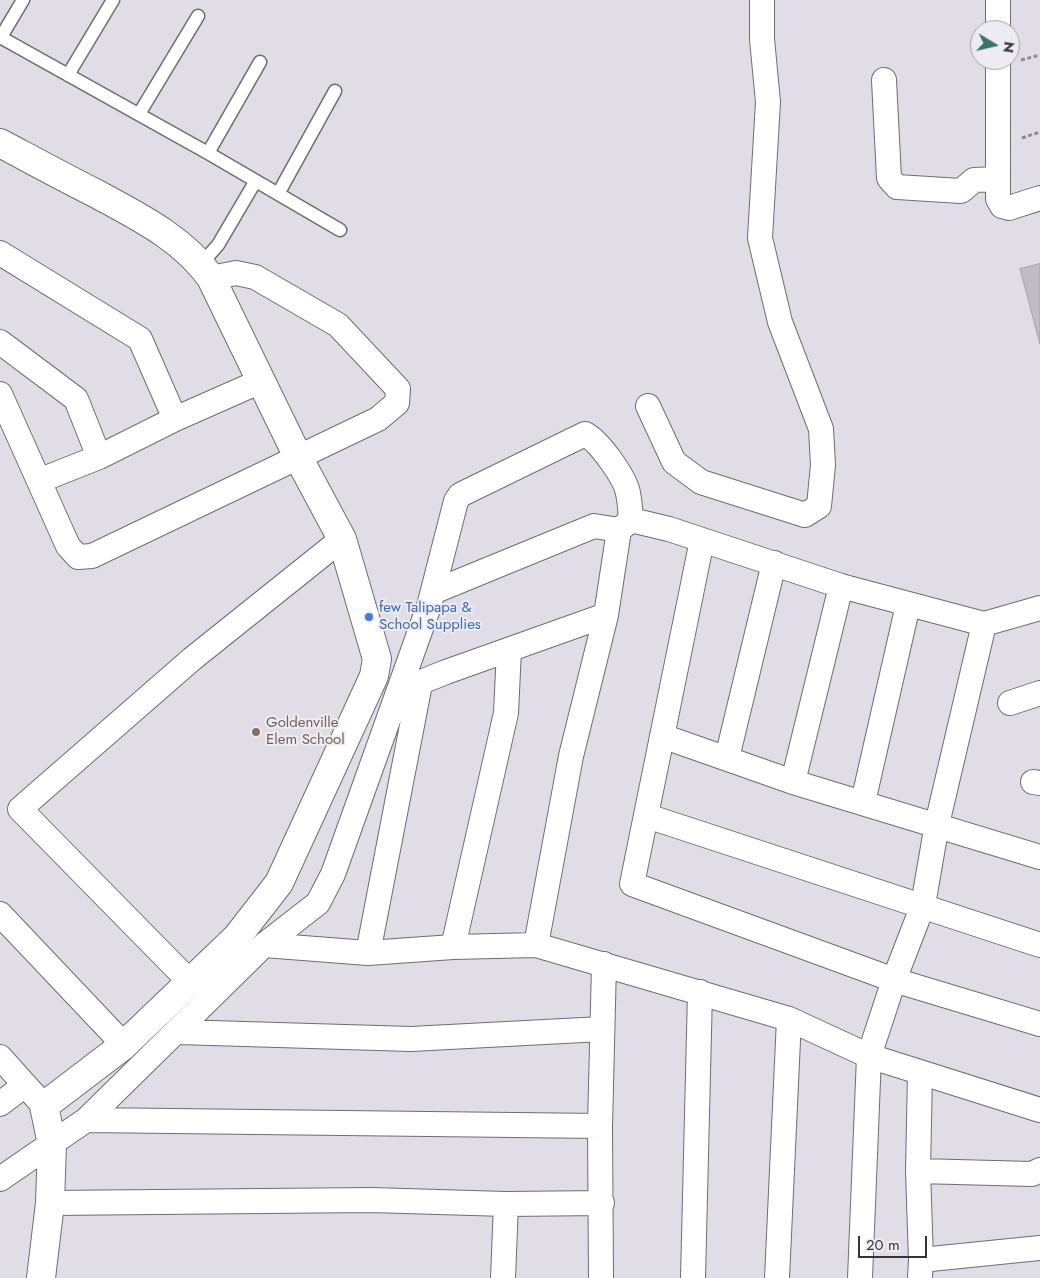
<!DOCTYPE html>
<html>
<head>
<meta charset="utf-8">
<style>
  body { margin:0 }
  #map { position:relative; width:1040px; height:1278px; overflow:hidden; background:#e0dde6; font-family:Jost,sans-serif }
  canvas { display:block }
  .north { position:absolute; left:970px; top:20px; width:50px; height:50px; box-sizing:border-box; background:#eeebf3; border:1px solid #a4a1a7; border-radius:50%; rotate:99deg; font-size:14px; font-weight:700; line-height:20px; text-align:center; color:#343336 }
  .north::after { content:''; display:block; margin:auto; width:18px; height:22px; background:#347667; clip-path:polygon(50% 0,100% 100%,50% 72%,0 100%) }
  .scale { position:absolute; left:858px; top:1236px; width:69px; height:22px; box-sizing:border-box; border:2px solid #343336; border-top:0; padding-left:6px; font-size:15px; line-height:18px; white-space:nowrap; color:#343336; -webkit-text-stroke:4px #eeebf3; paint-order:stroke }
</style>
</head>
<body>
<div id="map">
<canvas width="1040" height="1278"></canvas>
<div class="north">N</div>
<div class="scale">20 m</div>
</div>
<script>
const g = document.querySelector('canvas').getContext('2d');
g.lineJoin = 'round';
function fill(path, color) { g.fillStyle = color; g.fill(path, 'evenodd'); }
function trace(path, color, width, dash) { g.strokeStyle = color; g.lineWidth = width; g.lineCap = dash ? 'butt' : 'round'; g.setLineDash(dash || []); g.stroke(path); }
function label(font, color, halo, rows, align = 'center') {
  g.font = font + ' Jost,sans-serif'; g.lineWidth = 4; g.setLineDash([]); g.textBaseline = 'middle'; g.strokeStyle = halo; g.fillStyle = color; for (const [text, x, y, turn = 0] of rows) {
    g.save(); g.translate(x, y); g.rotate((+turn || 0) * Math.PI / 180); g.textAlign = isNaN(turn) ? turn : align; if (halo) g.strokeText(text, 0, 0); g.fillText(text, 0, 0); g.restore();
  }
}
const building = new Path2D(`
  M1040,264V344L1020,269Z`);
fill(building, '#bfbcc5');
trace(building, '#a5a3ab', 1);
const service = new Path2D(`
  M0,37L208,153L340,230
  M1,37L23,0
  M68,75L113,0
  M139,114L198,16
  M208,153L260,62
  M278,194L335,91
  M201,264L218,245L255,182`);
const minor = new Path2D(`
  M998,0V30
  M998,60V199L1002,206L1009,208L1040,198
  M884,80L889,178L897,187L961,191L974,180L997,179
  M0,253L140,339L175,419L99,457L41,480
  M0,342L76,399L99,457
  M0,394L68,546L78,557L92,556L378,419L397,403L398,389L338,325L255,277L236,273L211,278
  M648,406L674,462L701,482L805,515L819,506L823,465L821,429L780,322L760,238L768,102L762,39V0
  M175,419L261,381
  M631,520L669,529L841,586L984,624L1040,608
  M702,540L632,884L894,980L1040,1024
  M433,592L594,526L619,530
  M406,688L446,672L606,615
  M1010,703L1040,693
  M662,736L793,782L1040,857
  M727,758L774,563
  M793,782L841,586
  M1033,782L1040,783
  M863,802L908,605
  M647,816L1040,945
  M0,914L124,1045
  M264,945L368,953L453,947L536,945L789,1019L869,1056L1040,1110
  M453,947L506,713L509,650
  M368,953L420,684
  M190,982L20,809L192,659L342,539
  M178,1032L411,1039L602,1029
  M0,1057L44,1106
  M920,1073L918,1171L921,1260
  M0,1104L25,1085
  M86,1120L600,1126
  M918,1171L1032,1174L1040,1170
  M0,1179L86,1120L264,945L318,903L333,874L429,606L456,501L460,495L585,434C599,441 622,474 627,489C630,499 630,510 631,520L619,530L606,615L571,756L536,945
  M50,1203L371,1200L506,1204L602,1203
  M503,1278L506,1204
  M601,1278L600,1126L604,964
  M693,1278L700,992
  M777,1278L789,1019
  M860,1278L869,1056L894,980L923,905L937,824L984,624
  M920,1278L921,1260L1040,1248`);
const tertiary = new Path2D(`
  M0,143C32,160 63,177 95,193C137,216 183,238 211,278L298,457L342,539L377,659L374,676L279,883L237,937L124,1045L44,1106L52,1144L50,1203L41,1278`);
trace(service, '#6f6c74', 15);
trace(minor, '#6f6c74', 26);
trace(tertiary, '#6f6c74', 30);
trace(new Path2D(`
  M1021,60L1040,55
  M1022,138L1040,132`), '#8f8d93', 3, [4, 2.5]);
trace(service, '#fff', 12);
trace(minor, '#fff', 24);
trace(tertiary, '#fff', 28);
for (const [x, y, r, color] of [
  [369,617,5,"#3f7fe0"],
  [256,732,5,"#8d6e63"]
]) { const dot = new Path2D(); dot.arc(x, y, r, 0, 2 * Math.PI); g.fillStyle = color; g.fill(dot); trace(dot, '#eeebf3', 2); }
label('15px', '#366cbe', '#eeebf3', [
  ["few Talipapa &",379,608],
  ["School Supplies",379,625]
], 'left');
label('15px', '#785e54', '#eeebf3', [
  ["Goldenville",266,723],
  ["Elem School",266,740]
], 'left');
</script>
</body>
</html>
